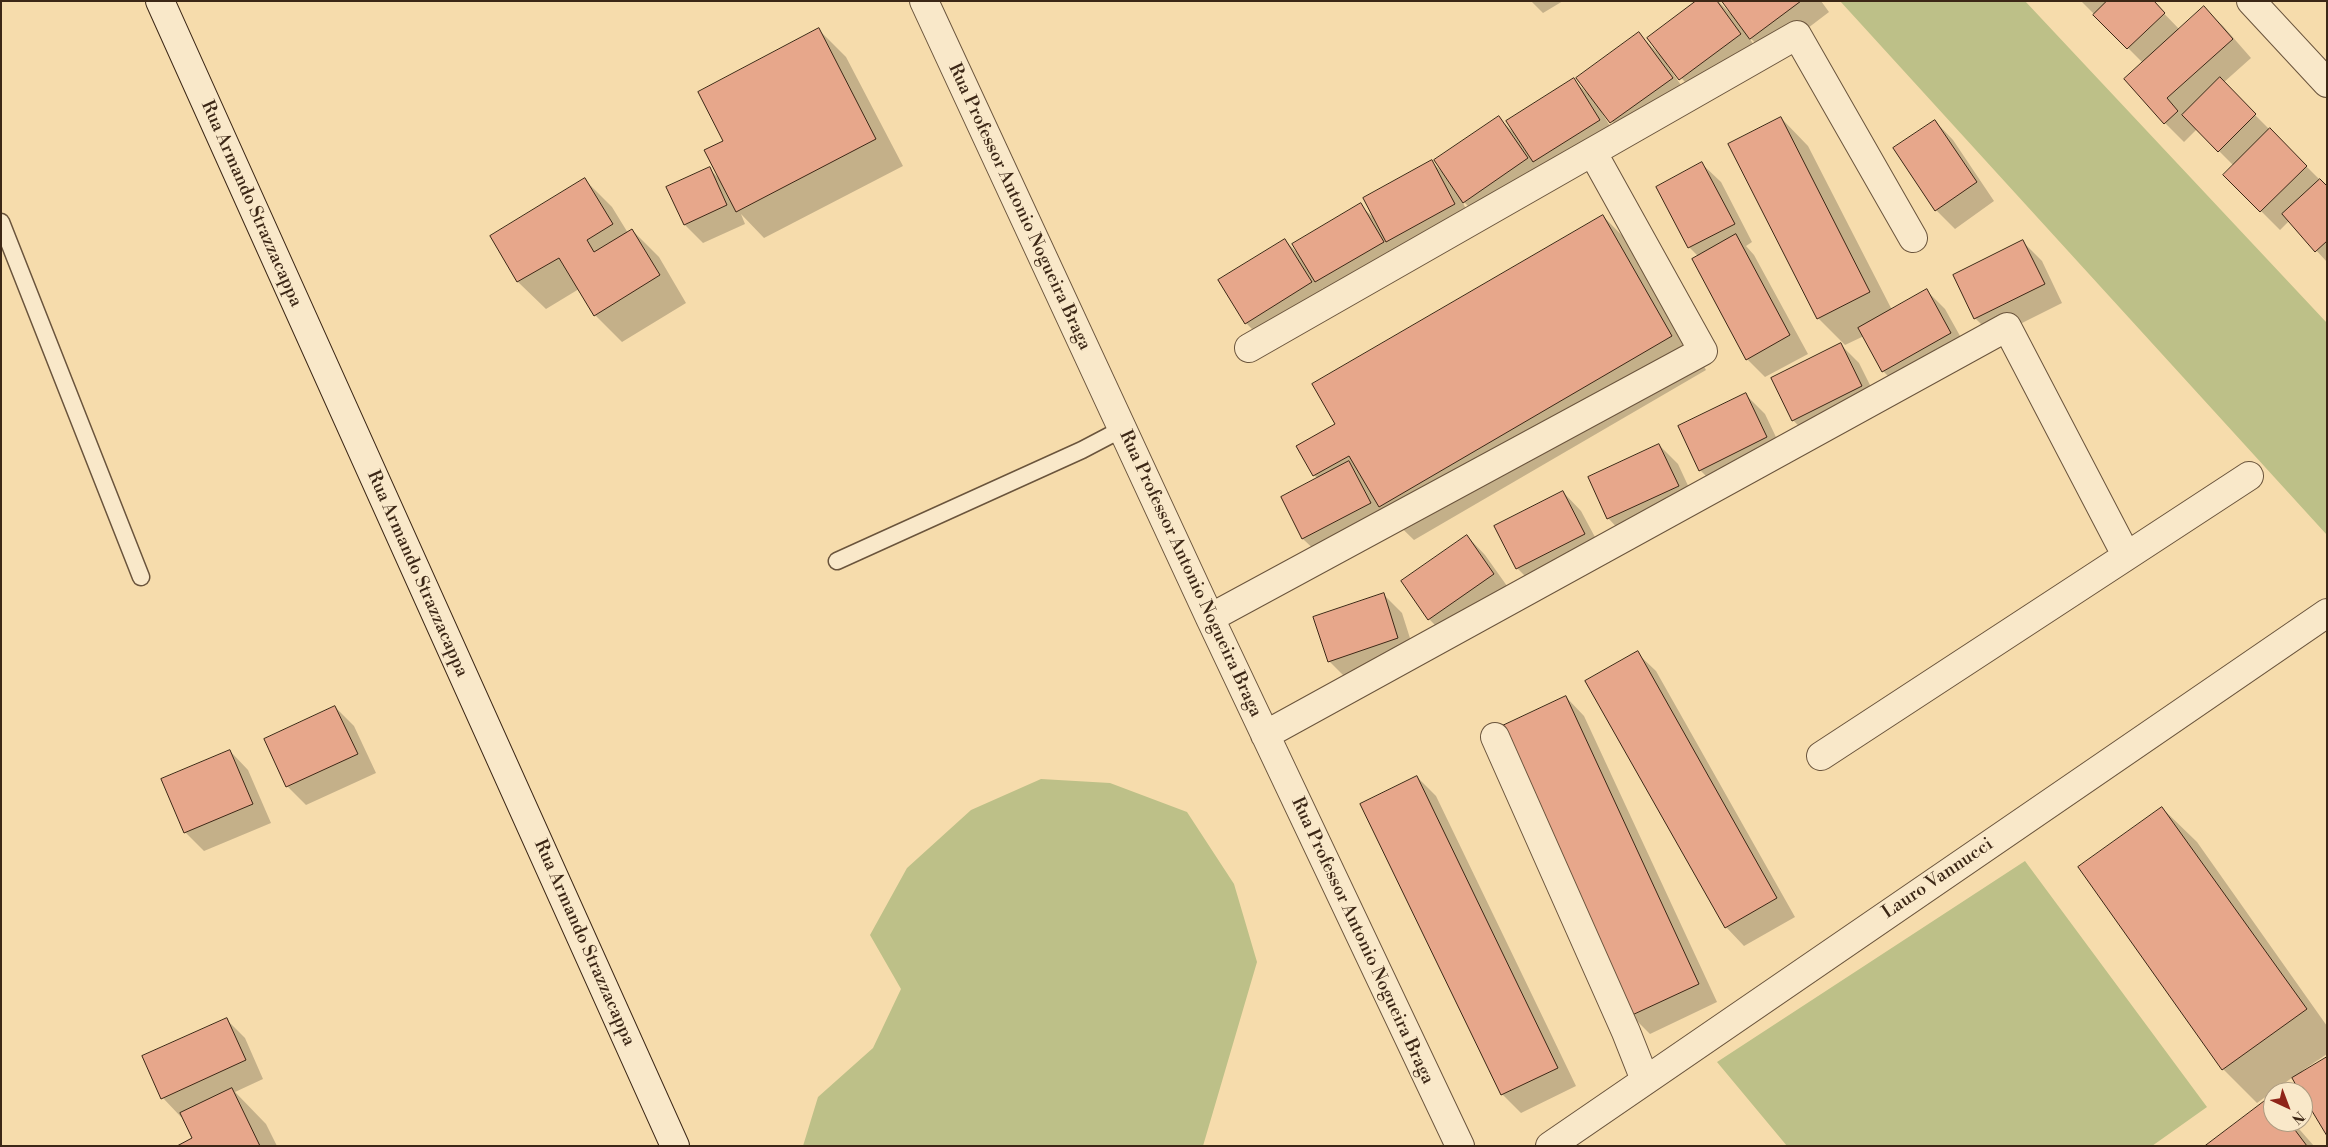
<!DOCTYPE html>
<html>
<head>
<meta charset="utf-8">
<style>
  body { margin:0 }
  #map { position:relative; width:2328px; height:1147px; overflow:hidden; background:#f6dcac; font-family:"Libre Bodoni",serif }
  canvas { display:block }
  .frame { position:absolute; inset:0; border:2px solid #3c2716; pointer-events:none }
  .north { position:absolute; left:2263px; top:1082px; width:50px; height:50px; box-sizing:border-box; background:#f9e8c9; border:1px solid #ad9b81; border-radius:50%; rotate:137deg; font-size:14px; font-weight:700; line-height:20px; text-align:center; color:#3c2716 }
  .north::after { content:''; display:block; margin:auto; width:18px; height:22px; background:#8f2418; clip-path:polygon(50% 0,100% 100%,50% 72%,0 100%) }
</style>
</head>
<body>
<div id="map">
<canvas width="2328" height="1147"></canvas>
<div class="frame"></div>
<div class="north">N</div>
</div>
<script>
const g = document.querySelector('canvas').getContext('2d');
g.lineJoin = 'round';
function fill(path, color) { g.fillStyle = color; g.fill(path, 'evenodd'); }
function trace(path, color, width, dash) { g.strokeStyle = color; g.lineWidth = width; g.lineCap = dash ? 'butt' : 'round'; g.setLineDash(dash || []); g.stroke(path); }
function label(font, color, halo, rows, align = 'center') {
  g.font = font + ' "Libre Bodoni",serif'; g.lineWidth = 4.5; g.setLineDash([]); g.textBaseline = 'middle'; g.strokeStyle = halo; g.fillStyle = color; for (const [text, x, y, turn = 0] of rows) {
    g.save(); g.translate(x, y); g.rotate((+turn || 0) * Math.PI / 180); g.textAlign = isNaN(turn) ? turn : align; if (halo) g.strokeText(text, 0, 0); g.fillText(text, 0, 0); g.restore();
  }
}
fill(new Path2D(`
  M1840,1H2025L2327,323V535Z
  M1041,779L1110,783L1187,812L1234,884L1257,962L1203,1146H803L818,1097L873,1048L901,989L870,935L907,868L971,810Z
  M2025,861L2207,1107L2152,1146H1787L1717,1062Z`), '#bdc088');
fill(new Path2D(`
  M1531,1H1563L1543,13Z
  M1698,1H1718L1732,15L1723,1H1821L1829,12L1770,57L1748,36L1759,53L1699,98L1669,64L1667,65L1690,98L1630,141L1603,112L1602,113L1618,139L1483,221L1461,199L1473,223L1335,300L1322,288L1330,301L1265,342L1246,323L1285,240L1299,255L1360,205L1375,219L1432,162L1441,171L1499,118L1516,135L1574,80L1587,93L1639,34L1660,55Z
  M2081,1H2152L2180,30L2204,8L2223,26L2251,58L2223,83L2327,187V262L2289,221L2280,230L2225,175L2234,166L2197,129L2184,142L2165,123L2125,79L2143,63Z
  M819,30L846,57L903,166L764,238L741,214L745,224L703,243L685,225L710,169L720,180L725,142Z
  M1781,118L1808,146L1892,310L1927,291L1945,309L1969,352L1902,390L1883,371L1864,336L1845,345L1818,318Z
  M1935,121L1953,140L1994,201L1955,229L1936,210Z
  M1702,164L1721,182L1752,242L1746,246L1754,255L1808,354L1765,377L1747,359L1699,257L1689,247Z
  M585,180L612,207L628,233L632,230L659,257L686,303L622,342L595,315L579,289L546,309L518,282L491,236Z
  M1603,216L1637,251L1706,370L1414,540L1382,509L1389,522L1322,557L1303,539L1282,498L1318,479L1314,475L1337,424Z
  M2023,242L2042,261L2062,303L1994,337L1975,318Z
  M1840,344L1859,363L1880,405L1811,439L1793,420Z
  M1746,395L1765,414L1785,456L1719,489L1700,470Z
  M1659,445L1678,464L1697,505L1626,537L1608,518Z
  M1563,492L1581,511L1603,552L1536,587L1517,568Z
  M1467,536L1485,555L1512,593L1448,638L1429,619L1402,581Z
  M1383,594L1402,613L1416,657L1348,680L1329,661Z
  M1637,653L1656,671L1795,917L1744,946L1726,927Z
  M1566,697L1584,716L1717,1002L1650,1034L1631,1015Z
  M335,707L354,726L376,773L306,805L287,786Z
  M230,751L248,770L271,823L204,851L185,832Z
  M1417,777L1436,796L1576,1086L1521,1113L1502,1094Z
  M2162,808L2197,842L2327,1026V1054L2302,1071L2303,1073V1094L2293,1077L2257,1103L2223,1069Z
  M226,1019L245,1038L263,1079L235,1092L266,1124L277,1146H180L194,1139L183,1116L181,1117L163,1098Z
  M2273,1102V1122H2293L2314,1146H2208Z`), '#0003');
const building = new Path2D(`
  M1696,1H1717L1741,34L1679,80L1647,38Z
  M1722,1H1801L1750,39Z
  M2107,1H2154L2165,13L2127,49L2093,15Z
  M2204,6L2233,39L2167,98L2178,111L2164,124L2124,79Z
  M819,28L876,139L736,212L704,150L723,141L698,92Z
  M1639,32L1673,78L1610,123L1576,78Z
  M2220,77L2256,114L2218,152L2182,115Z
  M1574,78L1600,120L1533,162L1506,121Z
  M1499,116L1528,158L1463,203L1434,160Z
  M1781,117L1870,292L1817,319L1728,144Z
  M1935,120L1977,182L1935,211L1893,148Z
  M2270,128L2307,166L2260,212L2223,175Z
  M1432,160L1455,204L1386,242L1363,198Z
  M1702,162L1735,224L1688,248L1656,187Z
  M710,167L727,205L684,225L666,187Z
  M585,178L613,224L587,240L594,252L632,229L660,275L594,316L559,258L517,282L490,236Z
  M2320,179L2327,186V241L2315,252L2282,214Z
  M1361,203L1384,242L1315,282L1292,244Z
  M1603,215L1672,336L1379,507L1349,456L1313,476L1296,446L1335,424L1312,384Z
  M1736,234L1790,335L1746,360L1692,259Z
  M1285,239L1312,282L1245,324L1218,280Z
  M2023,240L2045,284L1974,319L1953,275Z
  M1927,289L1951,333L1882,372L1858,328Z
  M1841,343L1862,386L1792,421L1771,378Z
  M1746,393L1767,437L1699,471L1678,426Z
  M1659,444L1679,486L1607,519L1588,477Z
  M1349,461L1371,503L1302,539L1281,497Z
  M1563,491L1585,534L1516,569L1494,526Z
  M1467,535L1494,574L1428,620L1401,581Z
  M1384,593L1398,638L1328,662L1313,617Z
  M1638,651L1777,898L1725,928L1585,681Z
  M1566,696L1699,984L1630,1016L1498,728Z
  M335,706L358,754L286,787L264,739Z
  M230,750L253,804L184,833L161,779Z
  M1417,776L1558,1068L1501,1095L1360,804Z
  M2162,807L2307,1009L2222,1070L2078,867Z
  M227,1018L246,1060L161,1099L142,1056Z
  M2327,1057V1136L2303,1096V1092H2300L2292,1078Z
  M232,1088L260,1146H177L192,1138L180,1113Z
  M2270,1097L2273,1101V1122H2289L2307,1146H2205Z`);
fill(building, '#e7a78b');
trace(building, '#3c2716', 1);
const service = new Path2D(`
  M1,222L141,577
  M837,561L1082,450L1122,429`);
const minor = new Path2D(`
  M924,1L1210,618L1460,1146
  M2251,1L2327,83
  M1249,348L1797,35L1913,238
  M1210,618L1703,351L1593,153
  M1265,735L2007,327L2126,555
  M1495,737L1626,1032L1645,1080
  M1821,756L2249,476`);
const tertiary = new Path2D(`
  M1550,1146L2327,613`);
const secondary = new Path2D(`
  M160,1L675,1146`);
trace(service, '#6a543c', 19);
trace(minor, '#6a543c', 30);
trace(tertiary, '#6a543c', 30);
trace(secondary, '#3c2716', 30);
trace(service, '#f9e8c9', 16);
trace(minor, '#f9e8c9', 28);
trace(tertiary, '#f9e8c9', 28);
trace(secondary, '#f9e8c9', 28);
label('18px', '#3c2716', '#f9e8c9', [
  ["Rua Armando Strazzacappa",251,204,66],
  ["Rua Professor Antonio Nogueira Braga",1019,207,65],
  ["Rua Armando Strazzacappa",417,574,66],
  ["Rua Professor Antonio Nogueira Braga",1190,574,65],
  ["Lauro Vannucci",1938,879,-34],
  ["Rua Professor Antonio Nogueira Braga",1362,941,65],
  ["Rua Armando Strazzacappa",584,943,66]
]);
</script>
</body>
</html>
